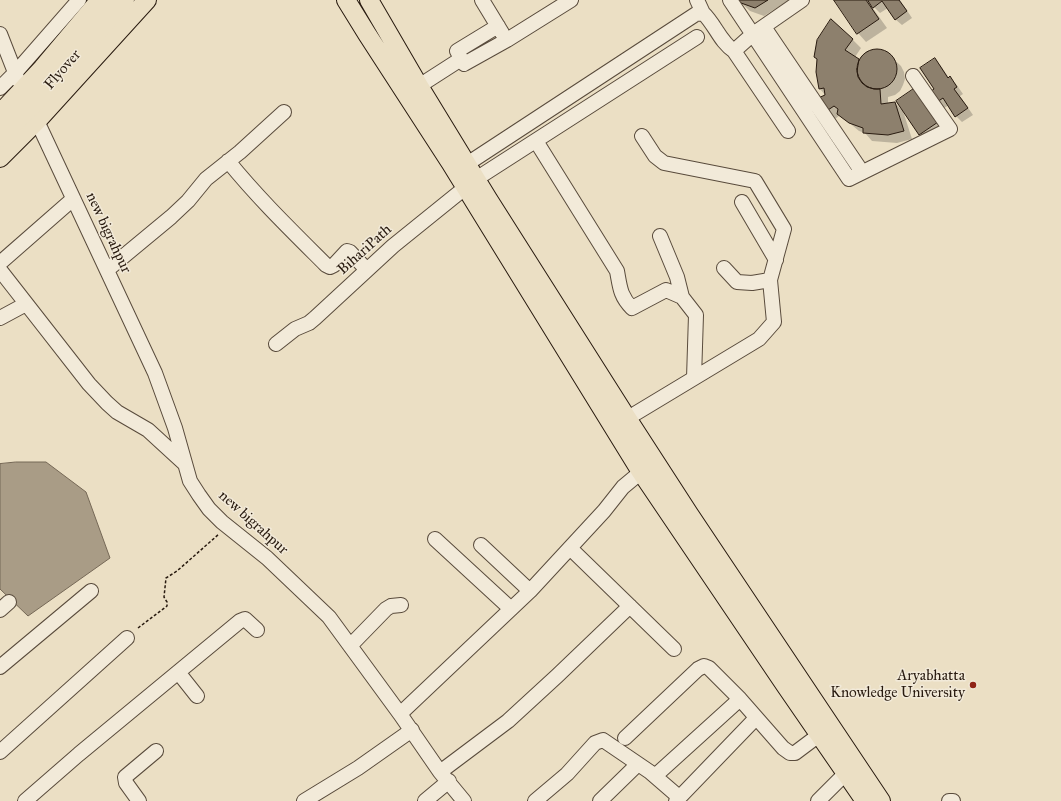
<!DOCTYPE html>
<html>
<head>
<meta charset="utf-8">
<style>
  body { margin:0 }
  canvas { display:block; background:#ebdfc4 }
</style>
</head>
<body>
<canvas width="1061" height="801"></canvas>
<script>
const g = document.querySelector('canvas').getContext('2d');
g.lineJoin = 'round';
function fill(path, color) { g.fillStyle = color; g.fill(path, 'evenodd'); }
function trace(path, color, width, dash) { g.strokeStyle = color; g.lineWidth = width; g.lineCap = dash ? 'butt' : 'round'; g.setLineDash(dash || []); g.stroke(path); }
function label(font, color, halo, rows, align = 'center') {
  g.font = font + ' "IM FELL Great Primer",serif'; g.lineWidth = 3; g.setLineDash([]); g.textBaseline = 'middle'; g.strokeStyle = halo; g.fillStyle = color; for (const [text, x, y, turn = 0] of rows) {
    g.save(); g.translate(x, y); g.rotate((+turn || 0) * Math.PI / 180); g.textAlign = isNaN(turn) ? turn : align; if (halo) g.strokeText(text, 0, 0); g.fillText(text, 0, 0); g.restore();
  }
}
const water = new Path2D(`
  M16,462H46L86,492L110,558L28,616L0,589V464Z`);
fill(water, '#a99c86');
trace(water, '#756856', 1);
fill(new Path2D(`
  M738,0H789L764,16L750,11Z
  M835,0H900L912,18L902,25L895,19L888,8L880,13L873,6L872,7L887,28L866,42L858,33Z
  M852,39L861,48L855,57L859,60L864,54L870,51L876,50H882L887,53L901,66L904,72L905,79L903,85L900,91L895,95L888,97V104L895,103L903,111L912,139L897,143L872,141L865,133L859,131L840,115L834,120L825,111L826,96L820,89L818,61L815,57Z
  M935,60L941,66L949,78L956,84L963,94L960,96L973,115L962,122L956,116L949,105L941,110L936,89Z
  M918,87L947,126L926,141L920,134Z`), '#0003');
const building = new Path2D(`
  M737,0H768L755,8L741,3Z
  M834,0H866L879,19L857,34Z
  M868,0H899L907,11L895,20L882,1L873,8Z
  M831,19L853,39L845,50L859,59L857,71L858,77L862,83L867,87L874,89H880L881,104L895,102L904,131L888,135L863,133V128L849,123L837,114L838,109L834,106L825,112L816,99L825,95L824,88L819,89L816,72L817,59L814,57L817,40Z
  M857 69a20 20 0 1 1 40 0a20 20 0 1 1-40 0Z
  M935,58L948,78L950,76L957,87L954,89L968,108L955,117L943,98L934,104L927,94L934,89L920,68Z
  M918,86L941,120L919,135L896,101Z`);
fill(building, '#8d806d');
trace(building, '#281a0f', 1);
const minor = new Path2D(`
  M482,0L502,33
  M697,0L703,13
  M730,0L849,179L950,129L913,76
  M498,26L457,51L464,64L507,40L571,0
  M764,27L862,172
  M0,34L18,80
  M734,51L788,131
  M419,86L461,59
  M0,88L15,73L79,0
  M37,121L155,373L175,428L190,481L199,495L209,509L222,522L267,558L329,617L400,714L440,772L464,801
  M536,141L617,271C620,287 620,296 632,308L666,290L682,297
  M228,161C258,198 292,231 326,265L330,267L334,265L347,251L350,252L367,270
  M467,164L696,14L703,13C715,24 720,42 734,51L753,34L802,0
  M742,202L776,260
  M660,236L677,277L682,297L696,315L694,378
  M0,263L73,199
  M724,268L737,282L752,283L770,280
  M0,270L89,384L107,403L117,412L148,430L184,463
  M107,270L171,217L188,201L206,179L240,152L284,112
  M0,318L26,304
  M276,344L295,329L309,323L315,318L393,246L476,179L697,37
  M618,424L759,339L774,322L770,280L784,229L755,181L664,163L655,156L642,136
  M435,539L511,609
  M481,545L530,591
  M570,548L674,649
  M0,610L9,602
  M350,646L386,609L391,606L401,605
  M0,667L91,591
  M178,672L197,696
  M400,714L530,591L604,511L623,487L641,472
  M625,738L698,669L704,666L709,668L740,699L783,748L790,753H795L819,735
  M0,752L127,638
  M440,772L508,721L557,676L630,606
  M655,776L740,699
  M25,801L79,754L240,621L245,619L257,630
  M139,801L126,783L125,777L156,751
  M304,801L358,768L412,730
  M425,801L449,781
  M535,801L567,774L595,743L603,740L650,772L679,797
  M600,801L638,764
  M676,801L756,718
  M818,801L846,773L853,768
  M949,801H953`);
const major = new Path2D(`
  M346,0L367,34L450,162L641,472L785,685L865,801
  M369,0L419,86L488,199L627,418L689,514L881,801
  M0,158L37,121L147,0`);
const highway = new Path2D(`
  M0,115L43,69L101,0
  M0,137L39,97L124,0`);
trace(minor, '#594b3c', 16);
trace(major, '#281a0f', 20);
trace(highway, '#281a0f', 22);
trace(new Path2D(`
  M138,628L167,606V602L164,597L166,578L177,571L219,534`), '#281a0f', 1.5, [3, 2]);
trace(minor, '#f2ead9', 14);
trace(major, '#ebdfc4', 18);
trace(highway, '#ebdfc4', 20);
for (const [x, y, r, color] of [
  [973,685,4,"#8f2418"]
]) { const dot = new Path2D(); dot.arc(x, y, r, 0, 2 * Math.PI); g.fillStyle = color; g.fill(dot); trace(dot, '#f2ead9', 1.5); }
label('15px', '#281a0f', '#f2ead9', [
  ["Flyover",63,70,-49],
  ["new bigrahpur",108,233,65],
  ["BihariPath",365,250,-42],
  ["new bigrahpur",253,523,42]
]);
label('15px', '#281a0f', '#f2ead9', [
  ["Aryabhatta",965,676],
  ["Knowledge University",965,693]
], 'right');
</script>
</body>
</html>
